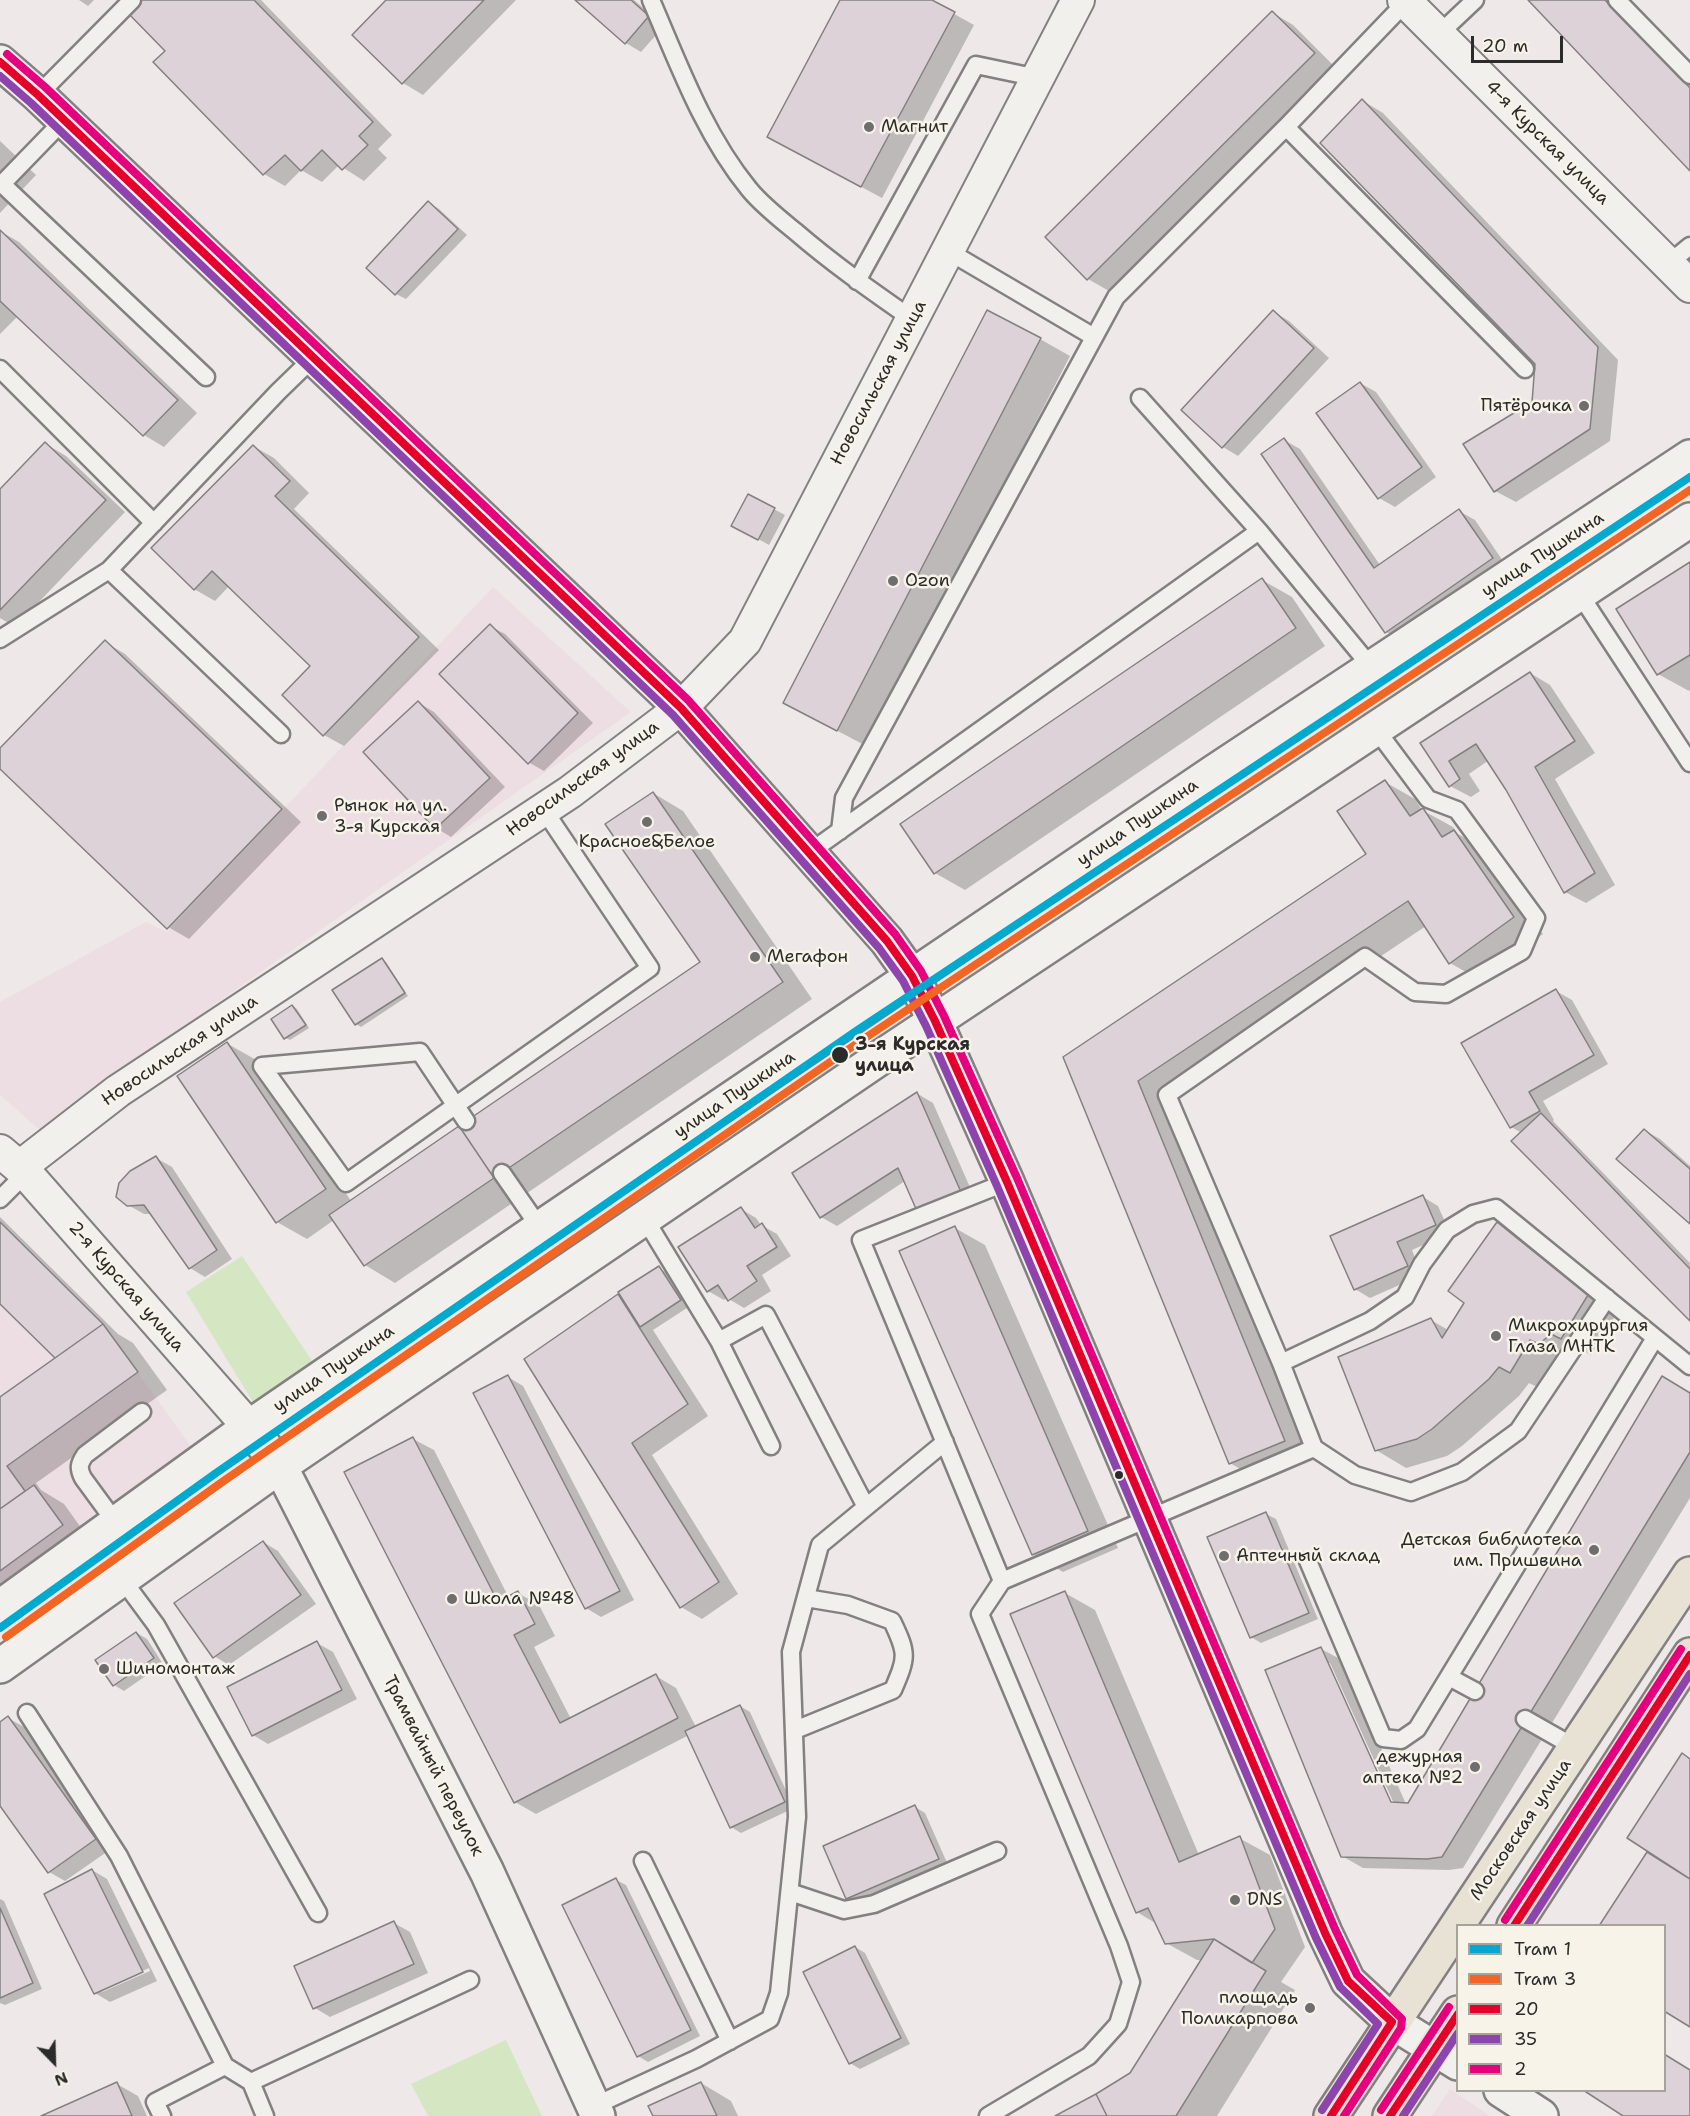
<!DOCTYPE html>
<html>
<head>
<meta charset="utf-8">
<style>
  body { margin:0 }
  #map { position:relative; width:1690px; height:2116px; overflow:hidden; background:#eee8e8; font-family:"Shantell Sans",sans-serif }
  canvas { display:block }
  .legend { position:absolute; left:1456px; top:1924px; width:210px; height:168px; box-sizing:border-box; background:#f7f3e8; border:2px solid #a5a39c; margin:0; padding:8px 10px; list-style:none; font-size:18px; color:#2b2b2b }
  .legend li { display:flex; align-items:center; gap:12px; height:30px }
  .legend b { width:30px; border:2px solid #a5a39c }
  .north { position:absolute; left:24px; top:2032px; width:60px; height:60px; -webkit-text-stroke:4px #f7f3e8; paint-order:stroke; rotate:157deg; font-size:16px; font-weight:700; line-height:24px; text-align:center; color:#2b2b2b }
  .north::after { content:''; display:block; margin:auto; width:21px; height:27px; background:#2b2b2b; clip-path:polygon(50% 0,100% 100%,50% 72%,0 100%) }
  .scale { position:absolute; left:1471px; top:36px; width:92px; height:27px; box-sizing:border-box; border:3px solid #2b2b2b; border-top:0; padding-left:8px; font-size:18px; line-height:21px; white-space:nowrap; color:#2b2b2b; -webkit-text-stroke:4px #f7f3e8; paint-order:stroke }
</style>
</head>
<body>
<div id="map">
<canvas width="1690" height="2116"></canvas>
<ul class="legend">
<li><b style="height:8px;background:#00a9ce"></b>Tram 1</li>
<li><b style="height:8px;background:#f26522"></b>Tram 3</li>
<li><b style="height:8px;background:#e4002b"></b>20</li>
<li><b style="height:8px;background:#8e44ad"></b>35</li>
<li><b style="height:8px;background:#e5007d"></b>2</li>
</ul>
<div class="north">N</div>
<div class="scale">20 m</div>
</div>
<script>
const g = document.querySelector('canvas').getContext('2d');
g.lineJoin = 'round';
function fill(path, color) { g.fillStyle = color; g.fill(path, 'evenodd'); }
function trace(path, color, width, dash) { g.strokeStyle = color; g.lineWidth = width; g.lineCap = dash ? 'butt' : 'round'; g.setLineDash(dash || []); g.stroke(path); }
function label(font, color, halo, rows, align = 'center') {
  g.font = font + ' "Shantell Sans",sans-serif'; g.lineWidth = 5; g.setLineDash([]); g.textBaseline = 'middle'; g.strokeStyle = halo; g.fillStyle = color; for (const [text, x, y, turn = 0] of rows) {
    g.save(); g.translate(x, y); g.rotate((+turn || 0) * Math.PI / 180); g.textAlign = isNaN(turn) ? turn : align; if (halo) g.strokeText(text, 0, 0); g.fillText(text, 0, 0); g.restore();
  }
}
fill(new Path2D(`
  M493,587L631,712L218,1002L41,1131L0,1095V1002L146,922L167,932Z
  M0,1222L103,1324L192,1448L0,1587Z
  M1450,2089L1490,2116H1432Z`), '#eddee4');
fill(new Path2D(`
  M242,1256L314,1364L254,1404L186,1292Z
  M506,2040L542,2116H428L411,2084Z`), '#d4e7c2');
fill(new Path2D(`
  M79,0H94L88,6Z
  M142,0H261L392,135L378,149L387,158L364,181L339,165L322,182L301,170L285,186L264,174L167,51Z
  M388,0H516L423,95L403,83Z
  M577,0H634L664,26L641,52L626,43Z
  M842,0H929L974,25L882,198L789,148Z
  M1531,0H1616L1690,76V169Z
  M1273,13L1293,25L1334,66L1109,291L1088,279Z
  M1363,101L1383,113L1618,360L1610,441L1516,502L1495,491L1533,402L1537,363Z
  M0,141L36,175L0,213Z
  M429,203L439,209L467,235L406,299L396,294Z
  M0,231L19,242L197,413L164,447L144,435L19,315L0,334Z
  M1274,312L1289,321L1329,358L1238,456L1223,447Z
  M1040,339L1070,356L868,747L785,703Z
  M1360,383L1376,392L1436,477L1395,507L1379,498Z
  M1284,440L1300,449L1380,565L1459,511L1475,520L1507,567L1401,640L1386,632Z
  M46,444L66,456L125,512L15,627L0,618V492Z
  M253,446L274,458L309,493L294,509L439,650L344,746L324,735L313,666L230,585L215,601L194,589Z
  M749,496L785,515L769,545L733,525Z
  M1690,564V690L1689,691L1658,674Z
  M1262,580L1292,597L1325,646L965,890L935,873Z
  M490,626L505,634L593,723L544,771L528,762Z
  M105,642L125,654L301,822L189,939L168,927L0,767V750Z
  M1530,673L1550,685L1595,753L1555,779L1615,885L1586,903L1565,892L1489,760L1469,774L1480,791L1471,797L1450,786L1422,743Z
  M419,703L434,712L505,787L451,837L436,828Z
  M1385,782L1415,799L1422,810L1453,827L1458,834L1484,849L1543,934L1480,980L1450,963L1426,926L1167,1099L1314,1458L1261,1481L1230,1463L1064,1057L1368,854Z
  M653,793L683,811L812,999L395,1283L365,1265L334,1220L307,1239L277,1222L228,1044L258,1061L351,1201L702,962Z
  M382,960L386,962L408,996L361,1027L356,1024Z
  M1556,991L1572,1000L1608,1064L1543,1101L1554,1120L1553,1121L1690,1263V1319L1522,1133L1511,1127Z
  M293,1006L297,1009L309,1028L290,1040L286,1038Z
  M918,1094L933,1103L976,1201L905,1181L837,1226L821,1217Z
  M1644,1130L1660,1139L1690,1166V1222Z
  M156,1158L172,1167L232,1259L205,1277L190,1268L152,1214H144L128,1205Z
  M1423,1197L1438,1206L1450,1233L1412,1250L1422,1275L1370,1298L1355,1289Z
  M741,1209L756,1218L761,1225L777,1234L791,1256L762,1275L771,1291L744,1308L727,1298L724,1300L708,1291Z
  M0,1217L118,1334L133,1343L167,1390L36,1483L41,1490L64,1504L92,1543L0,1609V1398L58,1357L0,1302Z
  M1497,1224L1527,1241L1617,1313L1591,1355L1582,1350L1541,1389L1529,1383L1519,1396L1462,1446L1447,1456L1406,1468L1376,1450L1431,1320L1448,1330L1466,1303Z
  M955,1228L985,1245L1118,1548L1063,1572L1033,1554Z
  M659,1268L669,1274L690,1306L653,1330L708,1416L652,1455L738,1594L702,1619L681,1607L526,1359L618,1296L625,1300Z
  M508,1377L523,1386L634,1600L601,1617L586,1608Z
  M1690,1394V1498L1463,1868L1449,1870L1363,1868L1342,1856L1321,1649L1342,1660L1406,1804H1409ZM1327,1663H1330L1396,1808L1393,1810Z
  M413,1439L434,1450L509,1598L518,1593L539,1605L555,1636L534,1647L571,1719L656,1676L676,1688L696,1727L740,1706L750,1712L794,1808L741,1833L731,1827L689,1735L536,1814L515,1802Z
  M1266,1514L1276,1519L1318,1619L1261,1643L1251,1637Z
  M263,1542L278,1551L316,1604L229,1665L214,1656Z
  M1065,1593L1095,1610L1199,1855L1239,1838L1270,1855L1305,1947L1281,1982L1295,1990L1217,2116H1058L1131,2074L1203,1960H1197L1166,1943L1157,1924L1137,1912Z
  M137,1633L147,1639L163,1664L124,1691L114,1685Z
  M317,1643L333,1652L357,1699L268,1744L253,1735Z
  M8,1718L24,1727L111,1849L65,1881L49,1872L0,1803V1724Z
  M915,1807L925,1813L948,1865L857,1904L847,1898Z
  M92,1870L107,1879L157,1981L110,2002L95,1993ZM149,1968L150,1971L102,1992V1989Z
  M616,1880L626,1885L700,2036L648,2062L638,2056Z
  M0,1899L4,1901L42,1989L5,2005L0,2003Z
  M394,1923L410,1932L428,1973L330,2017L315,2008Z
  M855,1947L865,1953L910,2044L860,2069L850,2063Z
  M701,2083L731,2101L738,2116H654Z
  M117,2084L138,2096L147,2116H45Z`), '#0003');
const building = new Path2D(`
  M139,0H254L373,122L359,136L368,145L342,170L322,150L301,171L285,155L263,175L153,62L165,51L127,12Z
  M386,0H484L402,84L352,35Z
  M575,0H631L649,16L625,44Z
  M840,0H932L955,12L861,187L767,137Z
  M1528,0H1605L1690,88V171Z
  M1272,11L1315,53L1087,280L1045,237Z
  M1362,99L1598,347L1590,429L1494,492L1463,444L1532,402L1535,364L1320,143Z
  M428,201L458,229L395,295L366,268Z
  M0,230L178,400L143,436L0,301Z
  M987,310L1041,338L837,731L783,703Z
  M1273,310L1314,348L1222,448L1181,410Z
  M1360,382L1422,467L1378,499L1316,413Z
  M1284,438L1374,568L1459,509L1493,558L1385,633L1261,454Z
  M45,442L106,500L0,610V489Z
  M253,445L290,481L275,496L419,637L323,736L282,695L310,666L212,571L194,590L151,548Z
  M748,494L775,508L758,540L731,526Z
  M1690,562V655L1657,675L1616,609Z
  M1262,578L1296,628L934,874L900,824Z
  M490,624L578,713L528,764L439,674Z
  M105,640L282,809L167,929L0,769V748Z
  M1530,672L1575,741L1535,767L1595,873L1564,893L1506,790L1476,744L1449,761L1460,779L1449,787L1420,743Z
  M418,701L490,778L435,829L363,752Z
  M1385,780L1410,816L1423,808L1442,837L1454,830L1514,917L1449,964L1408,901L1138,1081L1285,1441L1229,1464L1063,1057L1366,854L1337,811Z
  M653,792L783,982L494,1178L459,1126L700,962L605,824Z
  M382,958L405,993L355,1025L332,990Z
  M1556,989L1594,1055L1529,1092L1540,1111L1510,1128L1461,1043Z
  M292,1005L306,1025L284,1039L271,1019Z
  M227,1042L326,1189L276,1223L177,1076Z
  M917,1092L961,1192L917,1211L898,1168L820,1218L792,1173Z
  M1541,1113L1690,1269V1321L1511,1141Z
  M459,1126L494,1178L364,1266L329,1215Z
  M1644,1129L1690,1169V1224L1616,1159Z
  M156,1156L217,1250L189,1269L144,1205L127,1206L116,1197L119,1183L130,1171Z
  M1423,1195L1436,1225L1397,1242L1408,1266L1354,1290L1330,1236Z
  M741,1207L755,1228L762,1223L777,1247L747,1266L757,1281L728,1301L718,1285L707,1292L678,1247Z
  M0,1222L103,1324L55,1358L0,1304Z
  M1497,1222L1588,1295L1561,1339L1551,1334L1539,1344L1530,1340L1510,1373L1499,1367L1489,1379L1432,1429L1417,1439L1375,1451L1338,1357L1431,1318L1442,1338L1464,1303L1448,1291Z
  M955,1226L1088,1531L1032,1555L899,1251Z
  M659,1266L681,1300L640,1327L618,1292Z
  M618,1294L688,1404L632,1443L719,1582L680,1608L524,1359Z
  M103,1324L138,1372L7,1466L25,1491L0,1509V1397Z
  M508,1375L620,1591L585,1609L473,1393Z
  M1662,1376L1690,1393V1452L1442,1857L1427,1859L1341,1857L1265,1670L1321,1647L1391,1802L1408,1803Z
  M413,1437L498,1602L518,1591L535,1624L514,1635L560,1723L656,1674L678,1718L514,1803L344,1472Z
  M34,1485L63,1525L0,1571V1509Z
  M1266,1512L1309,1613L1250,1638L1207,1537Z
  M263,1541L301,1595L213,1658L174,1603Z
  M1065,1591L1179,1862L1240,1836L1275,1929L1252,1963L1214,1939L1165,1944L1148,1908L1136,1913L1010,1614Z
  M136,1632L154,1658L113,1686L95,1660Z
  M317,1641L342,1690L252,1736L227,1687Z
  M740,1705L785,1802L730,1828L685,1731Z
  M8,1716L96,1839L48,1873L0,1806V1722Z
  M1682,1753L1690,1759V1879L1627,1838Z
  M915,1805L939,1859L846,1899L823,1846Z
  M1647,1852L1690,1879V2027L1664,2011V1926H1599Z
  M92,1869L143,1972L94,1994L44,1894Z
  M616,1878L691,2030L637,2057L562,1905Z
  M0,1908L33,1983L0,1998Z
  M394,1921L414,1964L313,2009L294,1966Z
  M1214,1939L1266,1971L1176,2116H1107L1096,2094L1130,2073Z
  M855,1946L901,2038L849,2064L803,1972Z
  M1664,2054L1690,2070V2116H1623L1583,2090H1664Z
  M117,2082L132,2116H41Z
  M701,2082L717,2116H653L648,2106Z
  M1096,2094L1107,2116H1055Z`);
fill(building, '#ded2d9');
trace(building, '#838080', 1.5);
const lane = new Path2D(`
  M651,0C679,65 704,134 749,189C762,205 780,219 796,232C833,264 872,291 912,319
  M1617,0L1690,75
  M1439,34L1475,0
  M38,95L132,0
  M64,120L2,184L206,377
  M1286,127L1406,2
  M948,251L1094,337
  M1668,264L1690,246
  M857,281L976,65L1038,78
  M0,369L154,523
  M1140,398L1259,531L1372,668
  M1579,593L1690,763
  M0,639L109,570
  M281,734L109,570L278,392L313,358
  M840,831L844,798L1116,297L1286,127L1525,369
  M810,852L1259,531
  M466,1121L420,1052L262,1066L346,1183L650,968L544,810
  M502,1173L540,1228
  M1007,1182L861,1240L1002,1581L1314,1448L1281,1363L1167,1095L1365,957L1415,992L1446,994L1522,951L1536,918L1457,810L1428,799L1375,728
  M0,1199L26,1173
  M645,1219L719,1341L766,1315L866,1507
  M719,1341L771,1446
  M1281,1363L1370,1321L1405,1297L1422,1264L1447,1230L1473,1214L1496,1208L1690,1366
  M1314,1448L1355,1475L1411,1492L1462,1472L1518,1431L1607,1298
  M116,1523L83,1478C78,1468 79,1464 85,1455L142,1412
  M1308,1561L1383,1738L1401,1740L1417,1729L1655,1338
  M122,1579L156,1625L318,1913
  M1449,1677L1475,1691
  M27,1713L119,1856L225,2066
  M1525,1719L1576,1748
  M795,1730L893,1690C907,1657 908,1654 892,1621L848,1605L806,1598
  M643,1861L730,2041
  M790,1892L844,1910L874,1904L997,1851
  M251,2082L470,1980
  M594,2106L696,2059L770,2019L779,1993L797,1817L791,1652L820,1545L945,1442
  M162,2116L155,2102L225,2066L251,2082L265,2116
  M988,2116L1089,2056L1118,2024L1131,1982L1119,1946L980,1614L1002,1581`);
const street = new Path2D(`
  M1404,0L1690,286
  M0,1151L26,1173L249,1427
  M20,1167L118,1091L570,792L681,708L745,641L1078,0`);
const secondary = new Path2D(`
  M0,62L38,95L681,708L887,941L912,976L935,1021L1007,1182L1325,1933L1348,1981L1392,2022L1458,2063
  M249,1427L280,1466L487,1872L598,2116
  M0,1607L249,1427L540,1228L1214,772L1690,457
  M0,1666L280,1466L887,1053L1690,520
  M1501,2090L1541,2116`);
const primary = new Path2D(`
  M1514,1926L1690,1655
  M1331,2116L1690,1574
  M1390,2116L1458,2013`);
trace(lane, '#838080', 21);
trace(street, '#838080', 36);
trace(secondary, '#838080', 38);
trace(primary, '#838080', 38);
trace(lane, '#f1f0ec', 16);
trace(street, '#f1f0ec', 32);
trace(secondary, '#f1f0ec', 33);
trace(primary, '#e8e2d5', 33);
trace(new Path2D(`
  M0,62L38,95L681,708L887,941L912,976L935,1021L1007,1182L1325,1933L1348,1981L1392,2022L1331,2116
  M1514,1926L1690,1655
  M1390,2116L1458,2014`), '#e4002b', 8);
trace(new Path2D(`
  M0,76L31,103L673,715L879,948L903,981L926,1026L997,1186L1316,1938L1340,1987L1378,2024L1322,2110
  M1527,1926L1690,1674
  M1403,2116L1458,2033`), '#8e44ad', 8);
trace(new Path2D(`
  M7,54L45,87L688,700L895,934L921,971L944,1016L1017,1178L1335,1929L1357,1975L1402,2019L1401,2028L1344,2116
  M1505,1920L1681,1649
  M1381,2110L1449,2007`), '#e5007d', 8);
trace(new Path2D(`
  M0,1628L216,1473L856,1031L1690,477`), '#00a9ce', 8);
trace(new Path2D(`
  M6,1637L222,1482L862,1040L1690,490`), '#f26522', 8);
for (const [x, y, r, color] of [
  [869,127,6,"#6f6d6d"],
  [1584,406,6,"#6f6d6d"],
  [893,581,6,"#6f6d6d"],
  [322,816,6,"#6f6d6d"],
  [647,822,6,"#6f6d6d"],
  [755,957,6,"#6f6d6d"],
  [840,1055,9,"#2b2b2b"],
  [1496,1336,6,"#6f6d6d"],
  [1119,1475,5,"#2b2b2b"],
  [1594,1550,6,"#6f6d6d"],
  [1224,1556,6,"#6f6d6d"],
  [452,1599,6,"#6f6d6d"],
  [104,1669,6,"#6f6d6d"],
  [1475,1767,6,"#6f6d6d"],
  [1235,1900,6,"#6f6d6d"],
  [1310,2008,6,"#6f6d6d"]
]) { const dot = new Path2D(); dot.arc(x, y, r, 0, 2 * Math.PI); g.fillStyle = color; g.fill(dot); trace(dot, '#f7f3e8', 2); }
label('18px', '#2b2b2b', '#f7f3e8', [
  ["Магнит",881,127],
  ["Пятёрочка",1572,406,"right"],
  ["Ozon",905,581],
  ["Рынок на ул.",334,806],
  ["3-я Курская",334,827],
  ["Красное&Белое",647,842,"center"],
  ["Мегафон",767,957],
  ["Микрохирургия",1508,1326],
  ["Глаза МНТК",1508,1347],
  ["Детская библиотека",1582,1540,"right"],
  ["им. Пришвина",1582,1561,"right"],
  ["Аптечный склад",1236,1556],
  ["Школа №48",464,1599],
  ["Шиномонтаж",116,1669],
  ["дежурная",1463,1757,"right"],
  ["аптека №2",1463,1778,"right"],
  ["DNS",1247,1900],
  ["площадь",1298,1998,"right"],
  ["Поликарпова",1298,2019,"right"]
], 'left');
label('18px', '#2b2b2b', '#f7f3e8', [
  ["4-я Курская улица",1547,143,45],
  ["Новосильская улица",879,383,-62],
  ["улица Пушкина",1543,555,-33],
  ["Новосильская улица",583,779,-36],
  ["улица Пушкина",1138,823,-34],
  ["Новосильская улица",180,1051,-34],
  ["улица Пушкина",735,1095,-34],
  ["2-я Курская улица",126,1287,49],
  ["улица Пушкина",334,1369,-34],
  ["Трамвайный переулок",433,1766,63],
  ["Московская улица",1521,1830,-56]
]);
label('bold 18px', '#2b2b2b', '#f7f3e8', [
  ["3-я Курская",855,1045],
  ["улица",855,1066]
], 'left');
</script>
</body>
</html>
